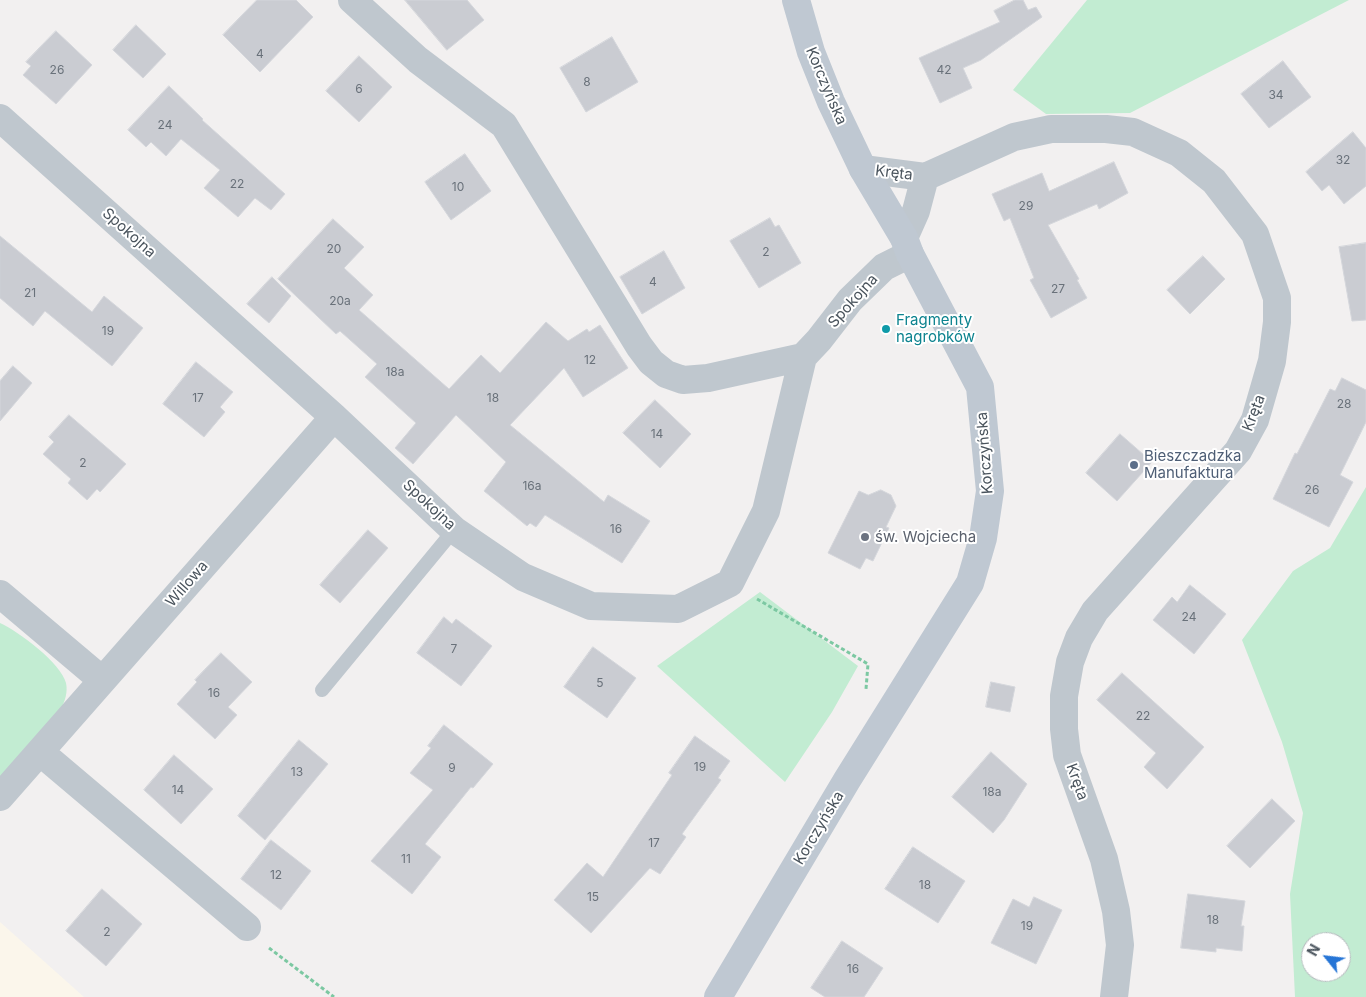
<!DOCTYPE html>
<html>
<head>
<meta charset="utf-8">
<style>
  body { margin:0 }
  #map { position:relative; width:1366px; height:997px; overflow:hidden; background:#f2f0f0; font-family:Inter,sans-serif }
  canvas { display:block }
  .north { position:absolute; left:1301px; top:932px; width:50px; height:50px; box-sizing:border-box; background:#fff; border:1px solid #b6babe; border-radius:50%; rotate:299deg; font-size:14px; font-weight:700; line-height:20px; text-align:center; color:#49535c }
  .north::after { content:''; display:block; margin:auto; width:18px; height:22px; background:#2675d6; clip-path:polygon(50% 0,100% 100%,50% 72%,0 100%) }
</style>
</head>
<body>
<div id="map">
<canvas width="1366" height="997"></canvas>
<div class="north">N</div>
</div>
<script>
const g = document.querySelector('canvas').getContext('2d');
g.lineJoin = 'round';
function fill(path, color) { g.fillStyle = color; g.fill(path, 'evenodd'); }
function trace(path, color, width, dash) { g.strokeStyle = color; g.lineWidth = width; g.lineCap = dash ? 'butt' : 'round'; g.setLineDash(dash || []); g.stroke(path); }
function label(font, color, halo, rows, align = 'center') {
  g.font = font + ' Inter,sans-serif'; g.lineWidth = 4; g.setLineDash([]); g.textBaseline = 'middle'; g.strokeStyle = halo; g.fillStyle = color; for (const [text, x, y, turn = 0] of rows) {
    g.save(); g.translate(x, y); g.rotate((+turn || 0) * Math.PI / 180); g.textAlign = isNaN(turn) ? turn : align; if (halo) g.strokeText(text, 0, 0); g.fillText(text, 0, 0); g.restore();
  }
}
fill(new Path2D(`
  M0,922L84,997H0Z`), '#fbf6eb');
fill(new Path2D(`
  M1087,0H1349L1130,113L1046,114L1013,90Z
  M1366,487V997H1295L1290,894L1303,813L1282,742L1242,640L1293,571L1330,548ZM1311,942H1341V972H1311Z
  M760,592L858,666L832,712L785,782L657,666Z
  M0,623C18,631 61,663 66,683C68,692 65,701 61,709L0,779Z`), '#c2ecd2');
const building = new Path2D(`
  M257,0H296L313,17L260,72L223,35Z
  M405,0H467L484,20L447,50Z
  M1015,0H1023L1028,10L1036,7L1042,17L981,60L963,68L972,88L940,103L919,58L1000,22L994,11Z
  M136,25L166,54L143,78L113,50Z
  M56,31L92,65L56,104L23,75L31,66L26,62Z
  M612,37L638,82L586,112L560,68Z
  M359,56L392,87L359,122L326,91Z
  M1283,61L1311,97L1269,128L1241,94Z
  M169,86L203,119L202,120L285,194L271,210L255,198L238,217L204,188L220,170L181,139L166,156L151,142L146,147L128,130Z
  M1353,132L1366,148V186L1344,204L1329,185L1322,191L1306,172Z
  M465,154L491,191L451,220L425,182Z
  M1114,162L1128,193L1099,209L1097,204L1048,225L1079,279L1077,280L1087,298L1051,318L1030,280L1034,278L1010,218L1004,221L992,194L1042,173L1049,191Z
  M770,218L775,227L779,225L801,263L759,288L730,241Z
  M333,219L364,247L344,268L373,295L359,310L449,389L481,355L500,373L546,322L568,341L587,329L589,332L600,325L628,368L583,397L564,368L510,425L604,502L608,495L650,521L622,563L545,515L536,527L530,523L527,526L484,491L506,462L456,415L413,464L395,448L416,423L365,377L377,364L340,331L336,334L278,279Z
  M0,236L92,312L104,296L143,328L112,366L45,311L33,326L0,298Z
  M1366,243V320L1352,321L1339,247Z
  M664,251L685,288L642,314L620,277Z
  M1203,256L1225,279L1190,314L1167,290Z
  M272,277L291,296L269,323L247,304Z
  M196,362L233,392L220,407L225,412L204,437L163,404Z
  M13,366L32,383L0,421V381Z
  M1342,378L1366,390V422L1340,475L1353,482L1329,527L1273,499L1295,453L1297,454L1330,389L1335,391Z
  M655,400L691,434L660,468L623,433Z
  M69,415L126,464L100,492L97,489L87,500L68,483L71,479L43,454L54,442L49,437Z
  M1120,434L1152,462L1117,501L1086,473Z
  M881,490L891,495L896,506L886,527L889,528L873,561L866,558L860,569L828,553L859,491L868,495Z
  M368,530L388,548L340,603L320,585Z
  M1190,585L1226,614L1194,654L1153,620L1172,597L1177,602Z
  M444,617L452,624L456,619L492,646L461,686L417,653Z
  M593,647L636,678L607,718L564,687Z
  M221,653L252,682L228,707L237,715L215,739L177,704L197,682L195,680Z
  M1122,673L1204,747L1167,789L1144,767L1156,753L1097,700Z
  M991,682L1015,687L1010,712L986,707Z
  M444,725L493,764L473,788L471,787L425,844L441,857L412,894L371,861L433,790L410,773L431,748L428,746Z
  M695,736L730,761L718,778L721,780L682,834L686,837L660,874L650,868L591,933L554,900L587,863L603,877L672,775L669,773Z
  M299,740L328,764L265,840L238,816Z
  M991,752L1027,784L1004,820L993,833L952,797Z
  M174,755L213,789L181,824L144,790Z
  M1272,799L1295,821L1250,868L1227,846Z
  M271,840L311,871L281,910L241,879Z
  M913,847L965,881L938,923L885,889Z
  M102,889L142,924L106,966L66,931Z
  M1188,894L1245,901L1241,926H1244L1242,951L1216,948V952L1181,948Z
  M1034,897L1062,910L1036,964L991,943L1013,899L1029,907Z
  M842,941L883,968L864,997H825L811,988Z`);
fill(building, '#caccd2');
trace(building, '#d4d6db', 1);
trace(new Path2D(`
  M757,599L868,664L866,689
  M269,948L334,997`), '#7cc8a2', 3, [4, 2.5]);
trace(new Path2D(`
  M322,690L454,530`), '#bfc7ce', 14);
trace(new Path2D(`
  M352,0L418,60L504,125L639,346L651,362L666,374L683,380L708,378L803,357L819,340L850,300L884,267L910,254
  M0,118L334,417L454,530L523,577L591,606L678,609L730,583L766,511L803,357
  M863,169L925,177L1014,137L1051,129H1106L1133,132L1179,153L1214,181L1255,234L1277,298V322L1272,361L1255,420L1238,451L1095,611L1079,638L1070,662L1064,696V729L1067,755L1104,859L1116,911L1120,945L1114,997
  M904,238L916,211L925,177
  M0,594L102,680
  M40,752L247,927
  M0,797L334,417`), '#bfc7ce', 28);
trace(new Path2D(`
  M718,997L847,780L970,583L983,538L990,491L980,387L910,254L904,238L863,169L831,102L811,52L796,0`), '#bfc8d2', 28);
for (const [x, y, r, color] of [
  [886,329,5,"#0f9aa8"],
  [1134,465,5,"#5c6f8a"],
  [865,537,5,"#6b7280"]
]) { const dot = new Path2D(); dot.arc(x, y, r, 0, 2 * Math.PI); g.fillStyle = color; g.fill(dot); trace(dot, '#fff', 2); }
label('12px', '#69717a', null, [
  ["4",260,54],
  ["26",57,70],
  ["42",944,70],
  ["8",587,82],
  ["6",359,89],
  ["34",1276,95],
  ["24",165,125],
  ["32",1343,160],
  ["22",237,184],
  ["10",458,187],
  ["29",1026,206],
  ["20",334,249],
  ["2",766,252],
  ["4",653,282],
  ["27",1058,289],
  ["21",30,293],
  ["20a",340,301],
  ["19",108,331],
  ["12",590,360],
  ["18a",395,372],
  ["17",198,398],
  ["18",493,398],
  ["28",1344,404],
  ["14",657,434],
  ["2",83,463],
  ["16a",532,486],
  ["26",1312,490],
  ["16",616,529],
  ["24",1189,617],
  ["7",454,649],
  ["5",600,683],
  ["16",214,693],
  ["22",1143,716],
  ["19",700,767],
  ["9",452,768],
  ["13",297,772],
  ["14",178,790],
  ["18a",992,792],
  ["17",654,843],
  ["11",406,859],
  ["12",276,875],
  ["18",925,885],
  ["15",593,897],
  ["18",1213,920],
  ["19",1027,926],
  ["2",107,932],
  ["16",853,969]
]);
label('15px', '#49535c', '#fff', [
  ["Korczyńska",826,86,67],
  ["Kręta",894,173,7],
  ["Spokojna",129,233,42],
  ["Spokojna",853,301,-48],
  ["Kręta",1254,413,-69],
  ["Korczyńska",985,453,-94],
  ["Spokojna",429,505,43],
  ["Willowa",187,584,-49],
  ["Kręta",1077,782,70],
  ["Korczyńska",819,828,-59]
]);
label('15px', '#0d838f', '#fff', [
  ["Fragmenty",896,320],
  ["nagrobków",896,337]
], 'left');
label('15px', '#4e5e75', '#fff', [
  ["Bieszczadzka",1144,456],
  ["Manufaktura",1144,473]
], 'left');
label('15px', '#5b616d', '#fff', [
  ["św. Wojciecha",875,537]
], 'left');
</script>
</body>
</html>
